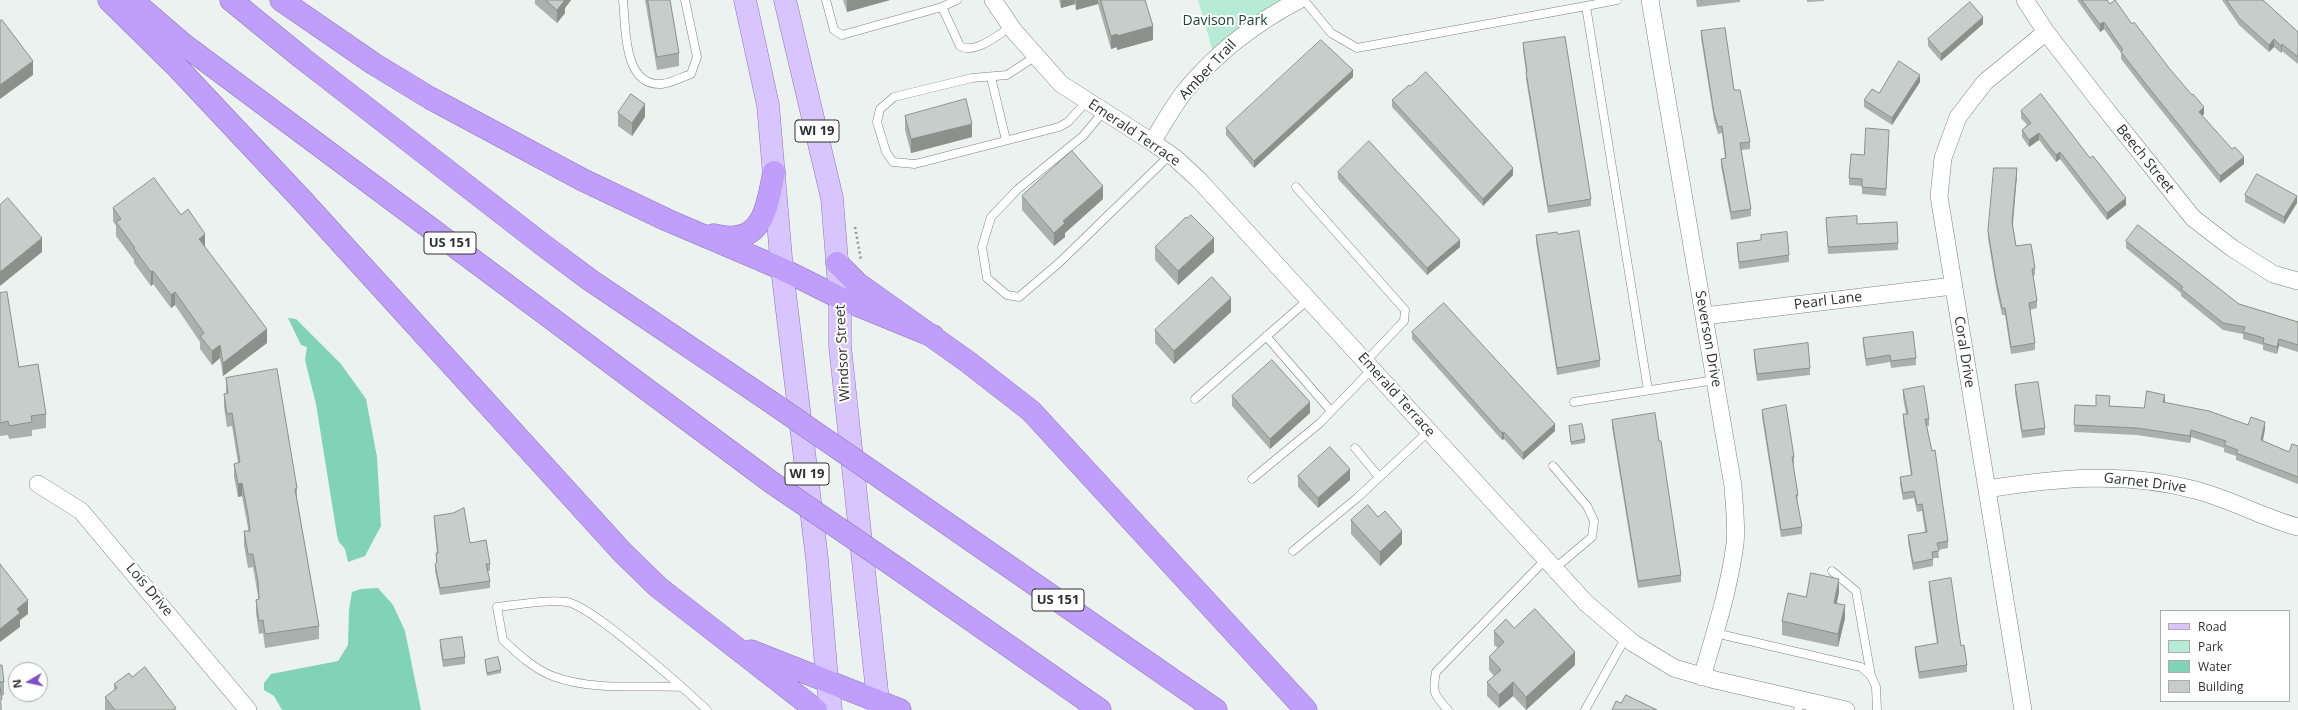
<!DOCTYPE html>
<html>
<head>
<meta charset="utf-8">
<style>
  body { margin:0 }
  #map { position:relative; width:2298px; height:710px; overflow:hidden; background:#ebf2ef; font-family:"Open Sans",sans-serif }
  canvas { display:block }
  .legend { position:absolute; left:2160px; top:610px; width:130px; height:92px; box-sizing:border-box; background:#fff; border:1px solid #abacac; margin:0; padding:5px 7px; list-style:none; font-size:12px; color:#2e302f }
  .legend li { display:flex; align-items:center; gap:8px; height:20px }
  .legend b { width:20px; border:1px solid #abacac }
  .north { position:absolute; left:8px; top:662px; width:40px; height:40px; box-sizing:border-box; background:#fff; border:1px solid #abacac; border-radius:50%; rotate:261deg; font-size:11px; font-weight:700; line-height:16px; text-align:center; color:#2e302f }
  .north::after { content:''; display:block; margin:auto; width:14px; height:18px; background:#804fc7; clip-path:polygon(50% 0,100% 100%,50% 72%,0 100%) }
</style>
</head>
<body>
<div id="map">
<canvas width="2298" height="710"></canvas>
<ul class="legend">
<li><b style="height:5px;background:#d9c5fd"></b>Road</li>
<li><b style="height:11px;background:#b5ebd7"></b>Park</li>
<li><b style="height:11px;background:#80d3b6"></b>Water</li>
<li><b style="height:11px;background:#c6cdca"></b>Building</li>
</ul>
<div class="north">N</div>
</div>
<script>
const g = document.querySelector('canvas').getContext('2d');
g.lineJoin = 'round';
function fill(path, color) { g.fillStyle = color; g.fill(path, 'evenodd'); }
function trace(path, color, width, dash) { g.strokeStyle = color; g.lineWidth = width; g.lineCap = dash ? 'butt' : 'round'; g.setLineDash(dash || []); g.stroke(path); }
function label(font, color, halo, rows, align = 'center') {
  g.font = font + ' "Open Sans",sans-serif'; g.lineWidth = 4; g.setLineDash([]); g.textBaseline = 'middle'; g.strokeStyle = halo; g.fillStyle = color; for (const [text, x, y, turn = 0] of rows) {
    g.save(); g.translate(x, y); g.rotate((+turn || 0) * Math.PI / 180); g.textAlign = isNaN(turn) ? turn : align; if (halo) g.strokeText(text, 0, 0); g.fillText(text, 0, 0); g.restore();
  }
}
fill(new Path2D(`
  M1198,0H1299L1215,59Z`), '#b5ebd7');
fill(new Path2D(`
  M288,318L296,319L341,364L366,399L377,457L381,526L365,556L348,562L345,549L339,542L337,535L316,404L305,360L307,347L301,345Z
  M378,588L393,605L405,631L421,710H282L274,696L264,690V683L271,674L338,661L348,645L349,610L352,592L361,589Z`), '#80d3b6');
const service = new Path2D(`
  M623,0C626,25 622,87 662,84C671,83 682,77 691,74L697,57L685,0
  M826,0L834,30L842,35L942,7L957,0
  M1304,0L1331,33L1357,48L1586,6
  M1617,0L1586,6L1648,390
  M942,7L960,46C975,55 997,35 1011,27
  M1036,56L1007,75L972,78L894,97L880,109L877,122L886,152L893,162L915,164L1059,127L1068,122L1087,101
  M991,77L1006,140
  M1104,111L1083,136L1018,189L991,217L982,247L987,278L1007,295L1019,297L1060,262L1170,155
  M1296,187L1405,310L1404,321L1366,361
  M1266,336L1331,411
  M1195,399L1309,299
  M1574,402L1715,380
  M1355,448L1379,477
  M1553,466L1587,506L1594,521L1592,537L1554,569
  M1252,479L1320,423L1372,369
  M1293,551L1357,498L1429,431
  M1832,571L1856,591L1871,676L1876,687L1877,710
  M1715,633L1861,667L1871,676
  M682,687C662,670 589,605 567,602C545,599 519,605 497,607L503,640C518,654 535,670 555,677C595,691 641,685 682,687L707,710
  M1448,710C1434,695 1432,692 1436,672L1546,559
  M1585,710L1626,637
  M1798,710L1800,700`);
const minor = new Path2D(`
  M993,0L1014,31L1061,84L1152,142L1175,158L1199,180L1586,603L1633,643L1674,668L1715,680L1846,710
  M1650,0L1733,486C1734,505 1737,525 1735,544C1729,589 1715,633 1702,677
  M2025,0L2046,32L2100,102L2193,218L2232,248L2273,274L2298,281
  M1152,142C1163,125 1173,106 1185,91C1217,52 1255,23 1299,0
  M1704,316L1953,286
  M38,484L81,511L248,710
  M1987,489C2056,478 2126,471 2195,490C2231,499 2263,518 2298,527
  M2023,710L1939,196L1943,158L1958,117L1985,82L2046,32`);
const primary = new Path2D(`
  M745,0L768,105L782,269L817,559L827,679L831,710
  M785,0L832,198L840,298V346L879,710`);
const motorway = new Path2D(`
  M109,0L178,68L303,201L623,553L658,587L816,710
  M132,0L183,44L771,482
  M231,0L302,58L543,245L590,280L768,400
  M281,0L374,64L430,98L583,180L667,220L782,269L840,298L933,336
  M713,235C720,236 728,238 735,237C766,235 769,195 774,172
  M837,263L857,283L968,362L1031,411L1306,710
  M900,491L1216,710
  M894,566L1100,710
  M751,651L900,710`);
trace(service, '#7c8280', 9);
trace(minor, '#7c8280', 18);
trace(primary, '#8c78b4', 23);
trace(motorway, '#8c78b4', 23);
trace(new Path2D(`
  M855,227L861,260`), '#919593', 2.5, [2, 3]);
trace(service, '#fff', 8);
trace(minor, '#fff', 17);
trace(primary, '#d9c5fd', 22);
trace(motorway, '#bf9ffb', 22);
const motorwayBridge = new Path2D(`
  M768,400L900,491
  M771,482L894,566`);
trace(motorwayBridge, '#8c78b4', 23, []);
trace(motorwayBridge, '#bf9ffb', 22);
fill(new Path2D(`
  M535,0H571L565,8V13L557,23L535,4Z
  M645,0H670L679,53V66L657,70Z
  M843,0H890L847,12Z
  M1059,0H1145L1153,40L1117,50V47L1111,49L1098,4L1076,10L1075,4L1061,8Z
  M1696,0H1740V2L1697,7Z
  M1807,0H1824V1L1807,2Z
  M2077,0H2107L2110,4L2132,24L2204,114L2202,116L2244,164L2220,183L2145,90L2121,59V53L2104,29L2100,32Z
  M2222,0H2263L2298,32V64L2282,51L2281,53L2274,47L2269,52L2239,25Z
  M1983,24L1941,61L1928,46V39Z
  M1701,31L1734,90L1750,142V149L1741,150L1751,209V216L1731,220L1721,166V159L1725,158L1722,133L1718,134L1714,120L1701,38Z
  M1523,43L1591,199V206L1548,213L1526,79V72L1523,50Z
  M1353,77L1254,168L1226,135V128Z
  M1920,82L1892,125L1864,107V100L1879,93Z
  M1410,86L1513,175L1483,206L1392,107V100Z
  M2021,111L2126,205L2107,220L2060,159L2056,162L2039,140L2029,147L2022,137V130L2027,125L2021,118Z
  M618,113L645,117L632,136L618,126Z
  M905,116L972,137L911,153L905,130Z
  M1889,137L1886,196L1862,194V186L1849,185V178L1864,155Z
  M1338,172L1460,247L1427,275L1338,179Z
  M2017,175L2013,225L2016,246L2035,268V275L2033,276L2037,301V308L2030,310L2035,343V350L2011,354L2005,315H2002L1996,287L1988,238V231Z
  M2245,195L2297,203L2284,224L2245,202Z
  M1022,196L1103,199L1065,233V237L1054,246L1022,210Z
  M113,208L181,215L205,247L267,343L223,376L220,358L212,365L200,349V342L175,305L171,308L153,284L151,286L134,263V260L116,236V226L113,221Z
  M1826,218L1857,224L1898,243V250L1828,254Z
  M1536,235L1600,360V367L1557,375L1536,242Z
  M2126,241L2239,304L2298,322V352L2279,346L2277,354L2263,350V345L2243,339V334L2223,330L2181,296V293L2126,248Z
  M1737,243L1789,255V262L1739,269L1737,250Z
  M1155,247L1214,252L1178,285L1155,260Z
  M0,293L19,367L46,414V428L32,430V436L9,439L8,435L0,436Z
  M1231,312L1174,364L1155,343V330Z
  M1412,332L1555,431L1523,460L1504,439L1502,440L1412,339Z
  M1863,338L1916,358V365L1891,368L1890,362L1866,366L1863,345Z
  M1754,350L1810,368V375L1757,381L1754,357Z
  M226,378L297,488V499L319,626V639L265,648L263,633L259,634L256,613V600L258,599V596L253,567L248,568L244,545V531H248V528L242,496L238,497L234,477V464L238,463L232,426L227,427L224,407V394H226Z
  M2015,385L2045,428V435L2022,438L2015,392Z
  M1903,390L1929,419V426H1927L1948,541V548L1938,550L1939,558H1933V566L1913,570L1908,542V535L1925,532L1922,511L1917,512L1914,498L1903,500L1900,484V477L1911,476L1903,421V414H1906L1903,397Z
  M1232,396L1310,413L1270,449L1232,406Z
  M2165,402L2164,403L2265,429L2263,441L2289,452L2298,446V484L2236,460V456L2224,452V448L2191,437L2190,443L2137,435L2074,432L2075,405L2096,406H2110L2144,408Z
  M1762,410L1794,457V464H1793L1798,495L1797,502L1802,527V534L1781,537L1762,417Z
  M1612,420L1659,441L1681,575V582L1638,588L1612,427Z
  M1569,426L1585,439V443L1571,445Z
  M1298,476L1350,480L1318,508L1298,487Z
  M434,516L470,543L490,564V571H488L490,581V588L440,595L435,571V564L436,563V553H437L434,523Z
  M1351,520L1402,544L1380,566L1351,534Z
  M1929,582L1967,665V672L1919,679L1915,654V647L1937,644L1929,589Z
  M1839,592L1837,603L1845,618L1838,647L1782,635V621L1806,597Z
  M1514,628L1575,665L1526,710L1513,696L1499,708L1487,696V682L1494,676L1489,670V657L1498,648L1494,645V631Z
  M440,640L465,657V664L443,667L440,647Z
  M485,660L501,670V673L487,676Z
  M0,665L4,682V695L1,696L2,710H0Z
  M132,677L176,710H105V697L114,691V684Z`), '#aab0ae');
fill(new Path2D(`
  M562,0H571L565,8V13L557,23V10Z
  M847,0H890L847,12Z
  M1061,0H1075V4L1061,8Z
  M1076,0H1098V4L1076,10Z
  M1983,17V24L1941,61V54Z
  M2104,22V29L2100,32V24Z
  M1153,26V40L1117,50V36Z
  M1117,34V47L1111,49V36Z
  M2274,39V47L2269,52V45Z
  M2282,44V51L2281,53V46Z
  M33,61V75L0,99V85Z
  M1353,70V77L1254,168V161Z
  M1920,75V82L1892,125V118Z
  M645,104V117L632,136V123Z
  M2204,107V114L2199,119V112Z
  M972,124V137L911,153V139Z
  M2039,133V140L2029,147V140Z
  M2060,152V159L2056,162V155Z
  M2244,157V164L2220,183V176Z
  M1513,168V175L1483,206V199Z
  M2017,168V175L2012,229V222Z
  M1103,186V199L1065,233V237L1054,246V233L1063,221Z
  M2297,196V203L2284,224V217Z
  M2126,198V205L2107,220V213Z
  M205,234V247L199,252V239Z
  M42,238V252L0,286V272Z
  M1214,238V252L1178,285V271Z
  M1460,240V247L1427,275V268Z
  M153,271V284L151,286V272Z
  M175,292V305L171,308V295Z
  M1231,298V312L1174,364V351Z
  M267,329V343L223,376V363Z
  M2279,339V346L2277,354V347Z
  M220,345V358L212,365V351Z
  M2165,395V402L2163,410V402Z
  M1310,402V413L1270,449V439Z
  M2265,422V429L2261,447V440Z
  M1555,424V431L1523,460V453Z
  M2191,430V437L2190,443V436Z
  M1504,432V439L1502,440V433Z
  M1350,469V480L1318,508V498Z
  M242,483V496L238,497V484Z
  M1402,531V544L1380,566V552Z
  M1839,579V592L1834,616V603Z
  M28,600V614L20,620V627L0,642V629L17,609Z
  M1845,605V618L1838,647V634Z
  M1575,652V665L1526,710V697Z
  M1513,682V696L1499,708V695Z`), '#8b908d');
const building = new Path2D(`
  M546,0H565L557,10Z
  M648,0H670L679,53L657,57Z
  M1101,0H1145L1153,26L1117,36V34L1111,36Z
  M2082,0H2107L2110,4L2115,0L2132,24L2134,22L2169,68L2192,95L2193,94L2204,107L2199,112L2232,149L2235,147L2244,157L2220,176L2145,83L2121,52L2123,50L2104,22L2100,24Z
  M2227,0H2263L2298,32V57L2282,44L2281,46L2274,39L2269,45L2239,18Z
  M1970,2L1983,17L1941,54L1928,39Z
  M2,20L33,61L0,85V21Z
  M1725,28L1734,90H1740L1750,142L1740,143L1751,209L1731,212L1721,159L1726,158L1722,126L1718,127L1714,113L1701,31Z
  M1565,37L1591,199L1548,206L1526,72H1527L1523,43Z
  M1321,40L1353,70L1254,161L1226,128Z
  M1899,61L1920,75L1892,118L1864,100L1872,89L1879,93Z
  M1426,72L1513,168L1483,199L1392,100L1409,85L1410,86Z
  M631,94L645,104L632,123L618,113Z
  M2041,94L2090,158L2093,156L2126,198L2107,213L2060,152L2056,155L2039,133L2029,140L2022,130L2031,123L2021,111Z
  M966,99L972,124L911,139L905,116Z
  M1866,128L1889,130L1886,189L1862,187V179L1849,178L1851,154L1864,155Z
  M1369,141L1460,240L1427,268L1338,172Z
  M1072,151L1103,186L1063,221L1065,223L1054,233L1022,196Z
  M1994,168H2017L2012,222L2016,246L2031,244L2035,268L2032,269L2037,301L2029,303L2035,343L2011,347L2005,308H2002L1996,280L1988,231Z
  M2257,174L2297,196L2284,217L2245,195Z
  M154,178L181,215L188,209L205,234L199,239L267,329L223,363L220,345L212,351L200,336L204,333L175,292L171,295L153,271L151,272L134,249L135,248L116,222L121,219L113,208Z
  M8,198L42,238L0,272V205Z
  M1191,215L1214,238L1178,271L1155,247L1186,217L1187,218Z
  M1857,216V224L1897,222L1898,243L1828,247L1826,218Z
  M2138,225L2239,304L2298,322V345L2279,339L2277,347L2263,343L2264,338L2243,332L2245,327L2223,323L2181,289L2183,287L2126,241Z
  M1579,231L1600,360L1557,368L1536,235L1557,232L1558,234Z
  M1787,232L1789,255L1739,262L1737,243L1761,240V235Z
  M1212,277L1231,298L1174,351L1155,330Z
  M7,292L19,367L38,364L46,414L31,416L32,422L9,426L8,421L0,423V293Z
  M1444,303L1555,424L1523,453L1504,432L1502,433L1412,332Z
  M1913,332L1916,358L1891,361L1890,355L1866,359L1863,338Z
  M1808,343L1810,368L1757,374L1754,350Z
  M1272,360L1310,402L1270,439L1232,396Z
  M277,369L297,488L295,489L319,626L265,634L263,620L259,621L256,600L259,599L258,582L253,554H248L244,531H250L248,515L242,483L238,484L234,464L240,462L232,413L227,414L224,394L228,393L226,378Z
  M2038,382L2045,428L2022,431L2015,385Z
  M1924,386L1929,419H1925L1932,451L1935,450L1948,541L1937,543L1939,551L1932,552L1933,559L1913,563L1908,535L1927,532L1922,504L1917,505L1914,491L1903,493L1900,477L1912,475L1903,414H1908L1903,390Z
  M2147,391L2165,395L2163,402L2209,411L2248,425L2251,417L2265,422L2261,440L2289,452L2292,444L2298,446V477L2236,453L2238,450L2224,445L2226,441L2191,430L2190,436L2137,428L2074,425L2075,405L2096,406V395L2110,396L2109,406L2144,408Z
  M1786,405L1794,457H1792L1798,495H1796L1802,527L1781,530L1762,410Z
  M1655,413L1659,441H1661L1681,575L1638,581L1612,420Z
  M1582,424L1585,439L1571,442L1569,426Z
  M1330,447L1350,469L1318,498L1298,476Z
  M1368,505L1378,517L1385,511L1402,531L1380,552L1351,520Z
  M464,508L470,543L486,540L490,564H486L490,581L440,588L435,564L437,562L436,553H438L434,516L453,513Z
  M0,564L28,600L17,609L20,613L0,629Z
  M1811,573L1839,579L1834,603L1845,605L1838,634L1782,621L1788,593L1806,597Z
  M1951,578L1961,646L1964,645L1967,665L1919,672L1915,647L1938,643L1929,582Z
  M1535,609L1575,652L1526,697L1513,682L1499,695L1487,682L1501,670L1489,657L1504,642L1494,631L1506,619L1514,628Z
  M462,637L465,657L443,660L440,640Z
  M498,657L501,670L487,673L485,660Z
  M0,665H2L4,682H0Z
  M145,667L176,708L173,710H115L105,697L117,688L114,684L129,673L132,677Z
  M0,688L2,699H0Z
  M1626,695L1657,710H1612L1616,701L1621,703Z`);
fill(building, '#c6cdca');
trace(building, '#8b908d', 1);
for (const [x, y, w] of [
  [817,131,44],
  [450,243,52],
  [807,474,44],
  [1058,600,52]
]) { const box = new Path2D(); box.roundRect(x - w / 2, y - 11, w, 22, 3); g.fillStyle = '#fff'; g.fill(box); trace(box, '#2e302f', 1); }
label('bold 13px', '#2e302f', null, [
  ["WI 19",817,131],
  ["US 151",450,243],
  ["WI 19",807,474],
  ["US 151",1058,600]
]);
label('14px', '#1e4438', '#fff', [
  ["Davison Park",1225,21]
]);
label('14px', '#2e302f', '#fff', [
  ["Amber Trail",1208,70,-47],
  ["Emerald Terrace",1134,133,34],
  ["Beech Street",2145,159,51],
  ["Pearl Lane",1828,301,-7],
  ["Severson Drive",1708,339,80],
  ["Coral Drive",1964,352,81],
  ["Windsor Street",843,353,-93],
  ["Emerald Terrace",1396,395,48],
  ["Garnet Drive",2145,483,7],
  ["Lois Drive",149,590,50]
]);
</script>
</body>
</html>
